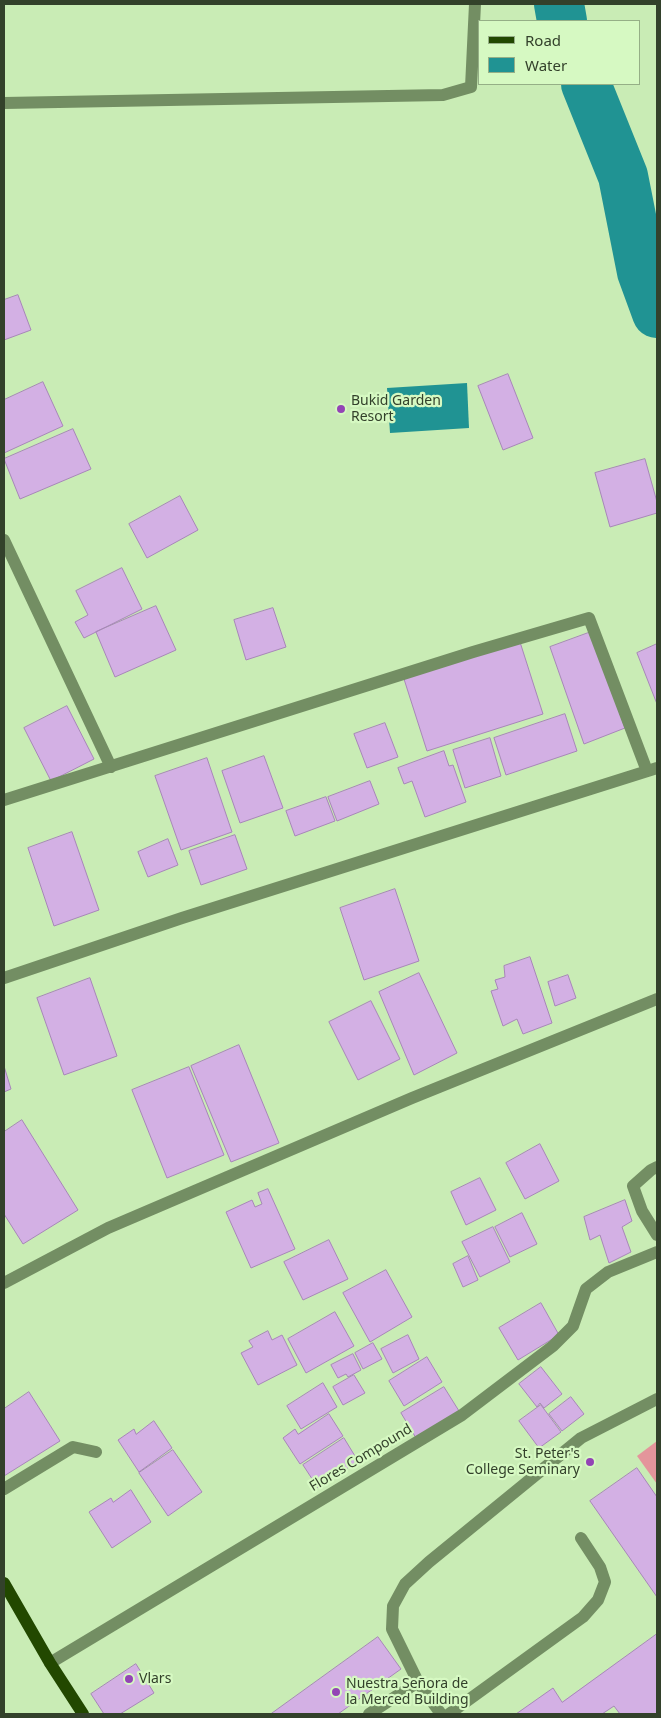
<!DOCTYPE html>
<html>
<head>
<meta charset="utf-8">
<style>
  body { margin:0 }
  #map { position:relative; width:661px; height:1718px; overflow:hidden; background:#c9ecb5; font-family:"Noto Sans",sans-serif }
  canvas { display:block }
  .frame { position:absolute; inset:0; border:5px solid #33412b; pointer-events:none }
  .legend { position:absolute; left:478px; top:20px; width:162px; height:65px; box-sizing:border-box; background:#d6f9c2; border:1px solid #95af86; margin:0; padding:6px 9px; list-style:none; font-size:15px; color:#33412b }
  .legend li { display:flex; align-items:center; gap:10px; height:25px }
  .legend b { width:25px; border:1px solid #95af86 }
</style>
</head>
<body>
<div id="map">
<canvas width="661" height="1718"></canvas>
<div class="frame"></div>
<ul class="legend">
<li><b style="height:6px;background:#224800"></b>Road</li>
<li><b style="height:14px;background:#209393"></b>Water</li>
</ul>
</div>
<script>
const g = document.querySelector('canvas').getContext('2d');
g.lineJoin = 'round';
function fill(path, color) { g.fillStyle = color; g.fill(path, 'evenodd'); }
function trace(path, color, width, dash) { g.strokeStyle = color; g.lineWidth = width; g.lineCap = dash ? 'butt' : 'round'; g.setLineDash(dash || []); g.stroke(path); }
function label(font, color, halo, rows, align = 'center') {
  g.font = font + ' "Noto Sans",sans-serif'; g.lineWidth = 4.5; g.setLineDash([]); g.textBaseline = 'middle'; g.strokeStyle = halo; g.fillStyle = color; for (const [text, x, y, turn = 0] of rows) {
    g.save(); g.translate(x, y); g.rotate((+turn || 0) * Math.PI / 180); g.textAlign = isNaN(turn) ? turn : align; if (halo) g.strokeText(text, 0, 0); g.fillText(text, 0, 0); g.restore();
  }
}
fill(new Path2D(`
  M657,1441V1484L637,1456Z`), '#e4959b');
fill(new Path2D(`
  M467,383L469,428L390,433L387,388Z`), '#209393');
trace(new Path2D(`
  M559,4L562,21
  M586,84L623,176L642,272L657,313`), '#209393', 50);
const building = new Path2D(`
  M18,295L31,330L4,340V300Z
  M508,374L533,438L503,450L478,386Z
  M43,382L63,426L4,453V400Z
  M73,429L91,469L20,499L4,459Z
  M645,459L657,502V513L610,527L595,473Z
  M180,496L198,530L147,558L129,524Z
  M122,568L142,609L84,638L75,622L88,615L76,591Z
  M156,606L176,650L115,677L96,632Z
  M273,608L286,647L246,660L234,620Z
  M591,632L625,728L584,744L550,647Z
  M520,642L543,714L427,751L404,679Z
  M657,644V704L637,653Z
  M67,706L94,759L51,781L24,728Z
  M565,714L577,751L506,775L494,738Z
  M385,723L398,757L367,768L354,734Z
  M490,738L501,776L465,788L453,750Z
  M444,751L449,766L453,765L466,802L425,817L412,781L404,784L398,768Z
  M264,756L283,808L240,823L222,771Z
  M207,758L232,832L181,850L155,776Z
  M370,781L379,804L337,821L328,797Z
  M326,797L335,821L295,836L286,811Z
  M72,832L99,910L54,926L28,848Z
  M235,835L247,869L201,885L189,851Z
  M168,839L178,865L148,877L138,852Z
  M395,889L419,961L364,980L340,908Z
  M530,957L552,1023L523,1034L517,1019L503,1026L491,991L498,989L495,980L505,977L504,966Z
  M419,973L457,1053L414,1075L379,992Z
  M568,975L576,998L555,1006L548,982Z
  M90,978L117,1056L64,1075L37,998Z
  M371,1001L400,1059L358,1080L329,1022Z
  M239,1045L279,1143L231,1162L191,1066Z
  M4,1066L11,1089L4,1092Z
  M189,1067L224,1155L167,1178L132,1090Z
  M22,1120L78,1210L23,1244L4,1214V1132Z
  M540,1144L559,1181L525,1199L506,1163Z
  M480,1178L496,1210L466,1225L451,1192Z
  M268,1189L295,1249L251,1268L226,1212L252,1200L255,1207L262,1204L258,1193Z
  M625,1200L632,1221L622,1227L631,1252L609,1263L600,1235L590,1240L584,1217Z
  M522,1213L537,1244L510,1257L495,1227Z
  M493,1227L510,1262L480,1277L462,1242Z
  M329,1240L348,1279L303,1300L284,1262Z
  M468,1256L478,1280L463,1287L453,1264Z
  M386,1270L412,1317L370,1342L343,1293Z
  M541,1303L559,1335L518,1360L499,1328Z
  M335,1312L354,1346L306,1373L288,1339Z
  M268,1331L272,1340L282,1335L297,1365L258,1385L241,1353L253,1347L249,1341Z
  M408,1335L419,1359L393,1373L381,1349Z
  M373,1343L382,1359L363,1369L355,1353Z
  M353,1354L361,1370L348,1377L346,1374L338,1378L331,1365Z
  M427,1357L442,1382L404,1406L389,1381Z
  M541,1367L562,1394L544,1408L540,1403L537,1407L519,1384Z
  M354,1375L365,1393L343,1405L333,1387Z
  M323,1383L337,1407L301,1429L287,1406Z
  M444,1387L459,1411L416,1438L401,1413Z
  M29,1392L60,1441L4,1476V1409Z
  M571,1397L584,1414L562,1431L549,1414Z
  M541,1405L561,1432L539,1448L519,1421Z
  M329,1414L343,1436L300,1464L283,1438L295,1429L298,1434Z
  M154,1421L172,1448L139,1472L118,1440L134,1429L136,1434Z
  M344,1438L358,1461L318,1488L303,1465Z
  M173,1450L202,1492L168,1516L139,1473Z
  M637,1468L657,1497V1597L590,1501Z
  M131,1490L151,1522L112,1548L89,1512L111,1498L113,1502Z
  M657,1634V1714H620L614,1706L602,1714H516L553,1688L562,1702Z
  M378,1637L401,1669L338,1714H271Z
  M136,1664L154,1693L120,1714H104L91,1694Z`);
fill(building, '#d3b0e4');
trace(building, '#a786b8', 1);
trace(new Path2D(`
  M4,103L443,95L471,87L475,4
  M4,540L111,767
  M4,800L473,652L589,618L647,771
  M4,978L182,918L657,768
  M657,1167L651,1170L633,1186L642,1211L657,1235
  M4,1283L108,1228L412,1098L657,999
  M4,1489L73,1447L96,1452
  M50,1663L462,1415L553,1346L573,1326L586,1289L608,1272L657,1252
  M418,1682L392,1629L393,1606L405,1584L429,1562L581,1438L657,1399
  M369,1714L418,1682L441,1714
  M449,1714L583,1617L598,1600L605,1582L600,1567L581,1538`), '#738e63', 12);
trace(new Path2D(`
  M4,1583L50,1663L83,1714`), '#224800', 12);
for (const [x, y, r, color] of [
  [341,409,5,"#9344b5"],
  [590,1462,5,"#9344b5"],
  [129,1679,5,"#9344b5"],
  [336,1692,5,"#9344b5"]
]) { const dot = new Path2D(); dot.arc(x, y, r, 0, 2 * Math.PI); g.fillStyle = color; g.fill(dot); trace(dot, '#d6f9c2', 2); }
label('14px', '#33412b', '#d6f9c2', [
  ["Bukid Garden",351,401],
  ["Resort",351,417],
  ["St. Peter's",580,1454,"right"],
  ["College Seminary",580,1470,"right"],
  ["Vlars",139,1679],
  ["Nuestra Señora de",346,1684],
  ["la Merced Building",346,1700]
], 'left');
label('14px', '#33412b', '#d6f9c2', [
  ["Flores Compound",361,1458,-31]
]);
</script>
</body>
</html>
